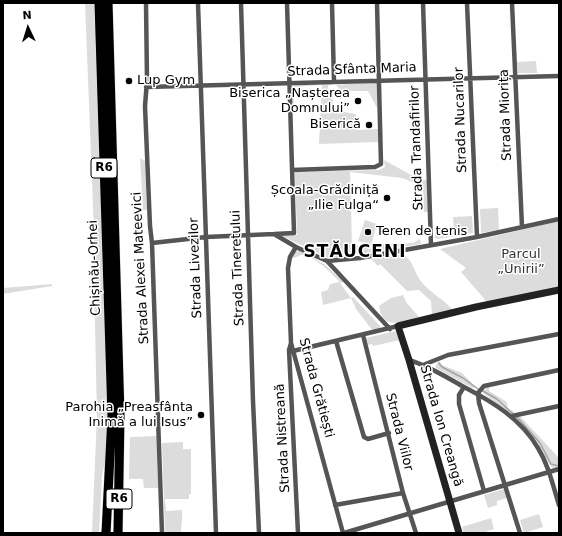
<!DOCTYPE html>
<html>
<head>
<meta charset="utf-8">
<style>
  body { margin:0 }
  #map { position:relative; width:562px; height:536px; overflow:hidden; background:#fff; font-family:"DejaVu Sans",sans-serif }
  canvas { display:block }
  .frame { position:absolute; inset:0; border:4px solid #000; pointer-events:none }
  .north { position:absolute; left:8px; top:8px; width:40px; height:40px; -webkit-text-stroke:3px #fff; paint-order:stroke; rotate:356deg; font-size:11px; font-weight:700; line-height:16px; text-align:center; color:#000 }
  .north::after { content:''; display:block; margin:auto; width:14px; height:18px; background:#000; clip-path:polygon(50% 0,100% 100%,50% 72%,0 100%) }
</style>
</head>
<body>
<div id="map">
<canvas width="562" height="536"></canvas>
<div class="frame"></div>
<div class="north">N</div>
</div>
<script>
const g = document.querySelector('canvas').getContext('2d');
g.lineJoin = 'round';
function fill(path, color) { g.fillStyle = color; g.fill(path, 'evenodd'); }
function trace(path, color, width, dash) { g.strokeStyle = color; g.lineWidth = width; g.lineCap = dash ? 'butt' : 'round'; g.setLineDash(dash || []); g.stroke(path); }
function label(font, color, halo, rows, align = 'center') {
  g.font = font + ' "DejaVu Sans",sans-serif'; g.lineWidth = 3; g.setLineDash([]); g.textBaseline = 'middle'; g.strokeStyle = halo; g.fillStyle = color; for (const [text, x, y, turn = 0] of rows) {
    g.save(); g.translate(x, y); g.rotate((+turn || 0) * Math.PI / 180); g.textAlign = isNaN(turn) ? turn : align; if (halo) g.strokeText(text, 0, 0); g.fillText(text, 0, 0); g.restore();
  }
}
fill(new Path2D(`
  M85,3H94L108,397L107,454L102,475L99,533H92L97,415L94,282H96Z
  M536,61L537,73H518L517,62Z
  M377,82V118V108L368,91H342L336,85Z
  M331,84L332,85H328V92H331L334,107L344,112L356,114L357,122H353L352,120L349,122L351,124H357L358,130L378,129V142L319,144L322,85L293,87L294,103H292L291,88L295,85Z
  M140,158L145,161L147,210H143Z
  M384,160L422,181L427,179L428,212H424L423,186L402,178L350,172L352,246L371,245L358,241L365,220L377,224L371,245L413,243L420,239L421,244L375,251V253L358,255L356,253H353L352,257L328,258L280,235H297L295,172L379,170L385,167Z
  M498,208L499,230L481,233L480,209Z
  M472,216L473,233L437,239L435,238V232L454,231L453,217Z
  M559,221V288L487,302L461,272L466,268L440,249Z
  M299,250L324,264L344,282L340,283L351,298L353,297L381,327L373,331L356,309L351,298L323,305L321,292L328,290L330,284L340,282C332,274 313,254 301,255C298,256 295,258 292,258L295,252Z
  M402,254C412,258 414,271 420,280C429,292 443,299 453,310L432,315L431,301L419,290L407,291L380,264L378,266L371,259Z
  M52,284V286L3,294V288Z
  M403,295L406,302L419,317C402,321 383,332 379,306L391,298Z
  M395,331L400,340L373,346L372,344L368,345L366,338Z
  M439,361L442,365L462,373L476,387L472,388L436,368V365Z
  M487,387H489V391L507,402L508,408L514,412L512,415L483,393Z
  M520,416L559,458V467L553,468L549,464L539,444L517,418Z
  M157,436L158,488H144L143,479H129L130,437Z
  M183,442V449H191V494H189V499H165L166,511L182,510C183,517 181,525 181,533H165L162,443Z
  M504,489L507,498L497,501V505L488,508L484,495Z
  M539,514L543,527L524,533L520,520Z
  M491,518L494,529L482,533H464L462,527Z`), '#dcdcdc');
trace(new Path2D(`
  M439,363L442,367L463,378L478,389
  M483,391L497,399L513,414
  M517,417L540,443L551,464L559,466`), '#a3a3a3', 1.5);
const highway = new Path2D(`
  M99,3L112,416L106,533
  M108,3L120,416L118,533`);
trace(highway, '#dbdbdb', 10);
trace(new Path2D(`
  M146,3L147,81L145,106L150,226L152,243L162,533
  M198,3L216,533
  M241,3L253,401L259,533
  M332,3L334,82
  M423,3L431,245
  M467,3L477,237
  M512,3L522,227
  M146,87L559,76
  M292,170L375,167L381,164L377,3
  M274,234L294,233L287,3
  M152,243L206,237L274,234L296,247L327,261L390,329
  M296,247L290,257L288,268L291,343L343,533
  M327,261L360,258L477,237L559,219
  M363,335L403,493L416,533
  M336,341L364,437L368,439L389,433
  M291,343L289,350L298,533
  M293,351L398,326
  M409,360C429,366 446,377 464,387C493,402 521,419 538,448C549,466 553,486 559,505
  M423,365L448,355L559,334
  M464,387L459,395V404L484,491
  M478,393L479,403L520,533
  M478,393L484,386L559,370
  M512,416L559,406
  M335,505L403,493
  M344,533L559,469`), '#555', 4.5);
trace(new Path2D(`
  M459,533L409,360L398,326L476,307L559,290`), '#222', 7);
trace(highway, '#000', 9);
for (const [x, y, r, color] of [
  [129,81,4,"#000"],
  [358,101,4,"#000"],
  [369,125,4,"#000"],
  [387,198,4,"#000"],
  [368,232,4,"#000"],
  [201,415,4,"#000"]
]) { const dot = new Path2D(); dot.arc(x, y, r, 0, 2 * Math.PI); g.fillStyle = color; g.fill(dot); trace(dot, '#fff', 1.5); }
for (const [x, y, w] of [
  [104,168,26],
  [119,499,26]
]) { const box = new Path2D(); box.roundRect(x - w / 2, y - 10, w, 20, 3); g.fillStyle = '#fff'; g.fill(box); trace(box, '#000', 1); }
label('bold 12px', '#000', null, [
  ["R6",104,168],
  ["R6",119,499]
]);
label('13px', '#000', '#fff', [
  ["Strada Sfânta Maria",352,70,-2],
  ["Strada Miorița",506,115,-92],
  ["Strada Nucarilor",461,120,-92],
  ["Strada Trandafirilor",417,148,-92],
  ["Chișinău-Orhei",95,268,-92],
  ["Strada Alexei Mateevici",141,268,-93],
  ["Strada Livezilor",196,268,-92],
  ["Strada Tineretului",238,268,-92],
  ["Strada Grătiești",316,388,75],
  ["Strada Ion Creangă",441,426,74],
  ["Strada Viilor",399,432,76],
  ["Strada Nistreană",283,438,-93]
]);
label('13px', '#000', '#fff', [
  ["Lup Gym",137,81,"left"],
  ["Biserica „Nașterea",350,94],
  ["Domnului”",350,109],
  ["Biserică",361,125],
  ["Școala-Grădiniță",379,191],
  ["„Ilie Fulga“",379,206],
  ["Teren de tenis",376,232,"left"],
  ["Parohia „Preasfânta",193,408],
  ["Inimă a lui Isus”",193,423]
], 'right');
label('13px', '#333', '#fff', [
  ["Parcul",521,255],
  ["„Unirii”",521,270]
]);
g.letterSpacing = '1px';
label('bold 17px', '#000', '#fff', [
  ["STĂUCENI",355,253]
]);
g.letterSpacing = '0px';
</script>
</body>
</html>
